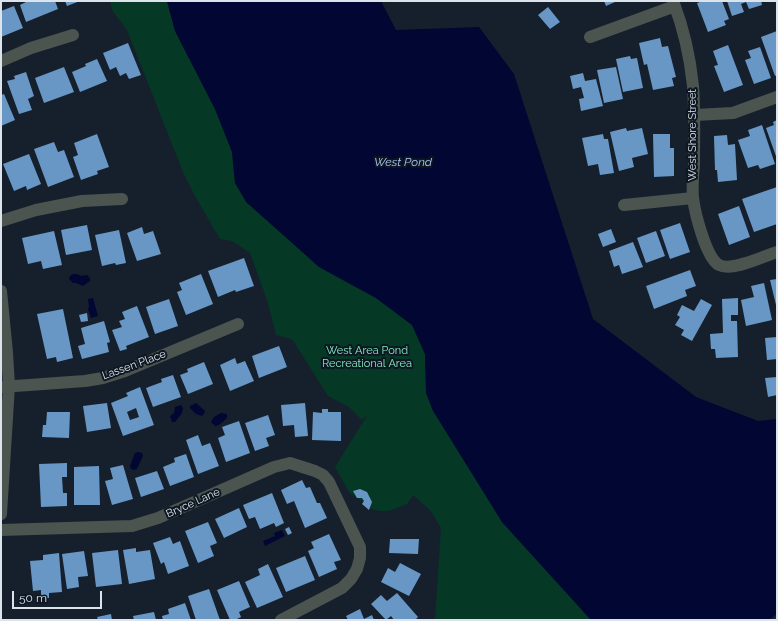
<!DOCTYPE html>
<html>
<head>
<meta charset="utf-8">
<style>
  body { margin:0 }
  #map { position:relative; width:778px; height:621px; overflow:hidden; background:#15202c; font-family:Raleway,sans-serif }
  canvas { display:block }
  .frame { position:absolute; inset:0; border:2px solid #dce3eb; pointer-events:none }
  .scale { position:absolute; left:12px; top:591px; width:90px; height:18px; box-sizing:border-box; border:2px solid #dce3eb; border-top:0; padding-left:5px; font-size:12px; line-height:14px; white-space:nowrap; color:#dce3eb; -webkit-text-stroke:3px #0c1722; paint-order:stroke }
</style>
</head>
<body>
<div id="map">
<canvas width="778" height="621"></canvas>
<div class="frame"></div>
<div class="scale">50 m</div>
</div>
<script>
const g = document.querySelector('canvas').getContext('2d');
g.lineJoin = 'round';
function fill(path, color) { g.fillStyle = color; g.fill(path, 'evenodd'); }
function trace(path, color, width, dash) { g.strokeStyle = color; g.lineWidth = width; g.lineCap = dash ? 'butt' : 'round'; g.setLineDash(dash || []); g.stroke(path); }
function label(font, color, halo, rows, align = 'center') {
  g.font = font + ' Raleway,sans-serif'; g.lineWidth = 4; g.setLineDash([]); g.textBaseline = 'middle'; g.strokeStyle = halo; g.fillStyle = color; for (const [text, x, y, turn = 0] of rows) {
    g.save(); g.translate(x, y); g.rotate((+turn || 0) * Math.PI / 180); g.textAlign = isNaN(turn) ? turn : align; if (halo) g.strokeText(text, 0, 0); g.fillText(text, 0, 0); g.restore();
  }
}
fill(new Path2D(`
  M110,1H167L175,31L215,109L232,152L235,183L319,267L376,298L412,325L425,354L426,393L502,522L591,620H435L441,528L431,511L413,495L407,504L389,511H379L372,509L349,492L335,467L368,414L362,420L349,407L328,396L292,339L276,335L267,300L250,253L232,241L220,239L195,196L183,172L127,30L112,10Z`), '#063826');
fill(new Path2D(`
  M167,1H381L396,30L479,27L514,74L593,319L696,397L758,421L777,419V614L769,620H591L502,522L433,411L426,393L425,354L412,325L376,298L319,267L246,202L235,183L232,152L215,109L175,31Z
  M73,274H77L81,276L87,275L90,278V281L83,286L76,283H73L69,279L70,276Z
  M93,298L98,316L91,318L88,309L89,306L88,299Z
  M196,403L205,411L204,414L202,416L196,414L190,408V406Z
  M181,405L183,408L182,413L175,422H172L170,416L174,413L175,407Z
  M221,413L227,414V418L219,425L215,426L211,422L214,417Z
  M138,452L142,453L143,456L137,469L134,470L131,469L130,466L135,453Z
  M282,530L285,536L265,546L263,541L275,536L274,533Z`), '#010633');
fill(new Path2D(`
  M28,1H55L58,9L26,22L20,5Z
  M65,1H80L67,6Z
  M604,1H614L615,2L606,6Z
  M703,1H722L729,19L724,21L726,25L708,32L697,3Z
  M727,1H761L762,5L749,9L746,2L741,4L744,12L732,16Z
  M14,6L23,28L1,37V11Z
  M548,7L560,22L550,29L538,15Z
  M777,31V75L775,76L761,37Z
  M660,38L662,47L668,46L676,77L672,78L674,86L653,90L647,64L644,65L639,43Z
  M128,43L141,75L129,79L126,73L120,76L116,67L110,70L103,53Z
  M728,45L743,85L724,92L714,66L718,65L713,51Z
  M760,47L771,78L754,84L745,60L751,58L748,51Z
  M630,56L631,59L637,58L643,88L623,92L616,59Z
  M97,59L107,81L80,92L72,72L86,66L85,64Z
  M64,67L74,92L44,103L35,78Z
  M616,67L623,99L604,103L597,70Z
  M26,72L34,96L28,99L32,110L19,114L7,81L15,79L14,76Z
  M583,73L585,81L596,79L603,106L581,111L579,99L584,98L581,87L573,89L570,76Z
  M4,94L15,120L1,126V95Z
  M777,120V159L766,128L774,125L773,122Z
  M762,125L775,164L760,169L758,165L748,168L738,140L750,136L748,130Z
  M626,128L627,131L642,128L648,154L632,158L634,167L619,171L610,132Z
  M97,134L109,167L97,171L98,174L81,180L73,157L78,155L74,143Z
  M603,134L604,139H608L614,173L600,175L598,164L588,166L582,138Z
  M653,134H670V148H674V176L654,177Z
  M727,135L728,145L735,144L737,180L718,182L717,170H715L714,136Z
  M54,142L58,152L64,150L74,177L48,187L34,149Z
  M29,154L41,184L27,190L26,186L14,191L3,164Z
  M777,187V224L754,232L742,199Z
  M739,206L750,237L729,245L718,214Z
  M680,223L690,252L670,259L660,230Z
  M87,225L92,250L66,255L61,230Z
  M142,227L144,234L153,231L161,254L137,261L127,233Z
  M611,229L616,242L603,247L598,234Z
  M119,230L126,263L116,265L115,263L102,266L95,235Z
  M54,231L62,265L43,269L41,261L28,264L22,238Z
  M656,231L665,256L646,263L637,238Z
  M633,242L643,267L622,274L619,265L614,267L609,251Z
  M244,258L254,286L236,292L235,290L218,297L208,271Z
  M690,270L696,286L685,290L687,296L654,309L646,286Z
  M201,274L213,304L186,315L177,292L182,290L179,283Z
  M777,279V305H776L770,280Z
  M764,283L772,320L746,326L741,300L754,297L751,286Z
  M738,298V315H731V321H737L738,357L716,358L715,349H711L710,334L723,333L722,299Z
  M169,299L178,326L155,334L146,307Z
  M701,299L712,305L692,341L681,335L684,330L675,325L680,317L677,315L682,305L694,311Z
  M137,306L149,337L126,346L127,349L120,351L112,330L122,327L119,321L125,319L122,312Z
  M63,309L73,358L57,362L56,357L47,359L37,314Z
  M87,313L88,321L81,322L79,315Z
  M104,321L110,342L107,343L109,352L82,359L78,346L85,344L81,328Z
  M777,337V359L767,360L765,338Z
  M279,346L287,367L259,378L252,356Z
  M235,358L237,364L245,361L254,381L230,391L220,365Z
  M204,362L213,384L188,394L180,375L188,372L187,369Z
  M173,375L181,397L153,407L146,388L162,382L161,379Z
  M777,377V395L768,397L765,378Z
  M140,387L154,425L123,436L111,403L128,396L126,393ZM136,408L139,417L130,420L127,412Z
  M107,403L111,428L87,432L83,406Z
  M305,403L308,436L295,437L294,425L283,426L281,405Z
  M322,409H328V412H341V441L312,440L313,412L322,413Z
  M47,412H70L69,438L42,437L43,425H46Z
  M268,415L275,435L266,438L269,446L255,451L245,423Z
  M239,421L250,453L226,462L218,438L225,435L222,427Z
  M198,435L202,446L210,443L219,466L198,474L186,440Z
  M186,454L194,477L170,486L163,467L175,462L174,458Z
  M67,463V477H62L63,493H67V506L41,507L39,464Z
  M123,465L133,499L112,505L105,481L113,479L110,468Z
  M99,466L100,505H74V467Z
  M157,471L164,489L141,497L135,478Z
  M302,480L306,488L310,487L317,503H320L327,518L305,528L294,501L287,504L281,490Z
  M360,489L367,492L372,502L369,510L362,504L364,501L362,498H357L353,491Z
  M272,493L284,523L276,527L274,523L260,529L255,517L249,519L243,505Z
  M239,508L247,527L224,538L215,519Z
  M208,522L217,543L210,546L214,556L198,563L185,531Z
  M289,527L292,533L288,535L285,529Z
  M329,534L341,560L334,562L337,569L319,577L308,551L314,548L311,542Z
  M170,537L173,544L180,541L189,566L168,574L164,562L161,564L153,543Z
  M390,539H419L418,554L389,553Z
  M136,548V552L150,550L155,579L129,584L123,550Z
  M118,550L122,584L96,587L92,553Z
  M84,551L88,576L78,577L79,587L67,589L62,554Z
  M59,553L62,592L49,593V598H41V590L33,591L30,561L43,560V555Z
  M305,556L315,580L286,592L276,568Z
  M400,563L421,574L409,596L381,582L388,568L395,572Z
  M268,564L283,597L257,608L245,582L260,575L258,569Z
  M239,581L250,607L239,612L241,617L235,620H230L217,590Z
  M209,589L220,620H196L188,596Z
  M397,593L418,617L415,620H394L391,616L386,620L371,604L381,595L387,601Z
  M185,603L191,620H163L162,616L169,614L168,609Z
  M360,609L364,619L372,615L374,620H348L346,616Z
  M154,612L156,620H134L133,616Z
  M111,614L112,620H98L97,617Z`), '#6897c6');
trace(new Path2D(`
  M673,1C684,29 690,57 693,86C695,113 694,139 694,165C693,176 692,188 693,198C695,213 706,258 719,265C732,272 764,256 777,252
  M590,37L675,6
  M1,61L31,48L73,35
  M695,115L733,113L777,97
  M624,205L693,198
  M1,221L36,210L82,201L122,199
  M1,291L7,352L9,386L1,514
  M1,387L85,381L103,378L125,371L238,324
  M1,530L132,526L158,518L274,467L290,463L315,471L323,475L329,482L360,547V558L357,569L351,579L342,588L281,620`), '#4c5450', 12);
label('11px', '#dce3eb', '#0c1722', [
  ["West Shore Street",693,135,-90],
  ["Lassen Place",134,365,-20],
  ["Bryce Lane",193,503,-24]
]);
label('11px', '#86edbe', '#0c1722', [
  ["West Area Pond",367,351],
  ["Recreational Area",367,364]
]);
label('italic 12px', '#b0c7f6', '#0c1722', [
  ["West Pond",403,162]
]);
</script>
</body>
</html>
